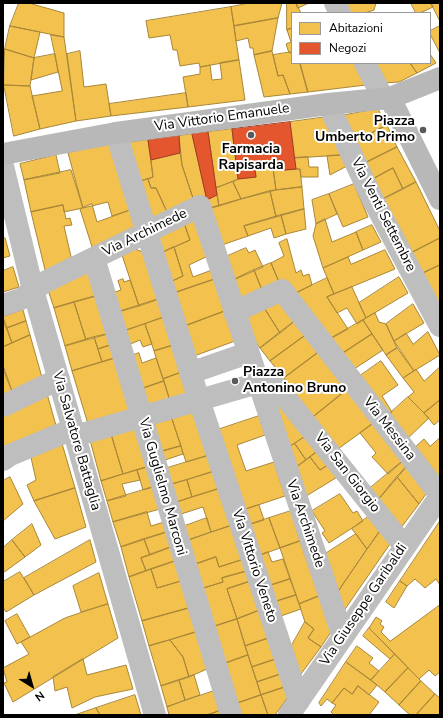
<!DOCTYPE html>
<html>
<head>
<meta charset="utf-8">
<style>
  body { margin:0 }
  #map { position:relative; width:443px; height:718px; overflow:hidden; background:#fff; font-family:"Nunito Sans",sans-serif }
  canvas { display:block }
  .frame { position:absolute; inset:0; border:4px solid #000; pointer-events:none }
  .legend { position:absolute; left:291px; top:12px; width:140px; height:52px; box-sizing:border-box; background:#fff; border:1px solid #999; margin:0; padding:5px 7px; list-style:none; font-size:12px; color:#000 }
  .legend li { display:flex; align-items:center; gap:8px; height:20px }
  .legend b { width:20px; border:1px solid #999 }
  .north { position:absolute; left:12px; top:666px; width:40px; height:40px; -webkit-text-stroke:3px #fff; paint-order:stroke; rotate:143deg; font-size:11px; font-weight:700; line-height:16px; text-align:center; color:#000 }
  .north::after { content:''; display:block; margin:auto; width:14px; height:18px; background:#000; clip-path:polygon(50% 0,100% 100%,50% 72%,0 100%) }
</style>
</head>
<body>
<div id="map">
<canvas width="443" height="718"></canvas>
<div class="frame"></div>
<ul class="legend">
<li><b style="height:11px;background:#f2c14e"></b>Abitazioni</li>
<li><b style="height:11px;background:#e4572e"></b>Negozi</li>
</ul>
<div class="north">N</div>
</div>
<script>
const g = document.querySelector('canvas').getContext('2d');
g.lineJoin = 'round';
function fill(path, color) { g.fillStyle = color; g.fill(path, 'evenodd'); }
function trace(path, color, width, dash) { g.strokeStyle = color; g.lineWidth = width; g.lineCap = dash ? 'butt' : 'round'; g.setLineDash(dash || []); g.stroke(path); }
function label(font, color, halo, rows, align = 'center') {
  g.font = font + ' "Nunito Sans",sans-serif'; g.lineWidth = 4; g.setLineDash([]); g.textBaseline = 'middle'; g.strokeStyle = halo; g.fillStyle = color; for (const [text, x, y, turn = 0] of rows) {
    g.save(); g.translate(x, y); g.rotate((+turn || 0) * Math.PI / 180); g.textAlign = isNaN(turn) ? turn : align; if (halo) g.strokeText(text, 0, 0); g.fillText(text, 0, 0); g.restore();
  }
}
const homes = new Path2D(`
  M19,3H33L32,4L64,13V37L10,26Z
  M249,3H282L278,18L234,26L231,7Z
  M287,3H296L301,13H292V28L287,30Z
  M296,3H309L298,8Z
  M343,3H376L374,10L365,13H348Z
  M411,3H431L433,7L420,13H416Z
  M431,3H440V21Z
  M231,7L239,60L200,67L199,63L180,66L177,50H173L170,35L149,38L146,21Z
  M278,18L272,51L254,55L253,48H250L248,38L236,41L234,26Z
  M10,26L40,32L34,58L5,49Z
  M440,26V53L430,34V31Z
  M292,28V52L289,53L286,44L291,42L287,30Z
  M51,35L64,37L76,121L40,129L32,96L62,91Z
  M5,49L34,58L30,86L4,85Z
  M80,51L84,87L106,84L111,116L76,121L67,54Z
  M272,51L278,76L283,75L290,94L264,97L254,55Z
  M292,52V63H300L308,92L290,94L283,75L278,76L273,55Z
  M55,54L58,72L31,80L34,58Z
  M430,54L436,63L417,73L410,63H430Z
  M239,60L245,100L188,107L183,77L200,74V67L210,65L212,80L222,79L220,63Z
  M300,63H355L366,85L308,92Z
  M372,63H410L417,73L399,82L382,83Z
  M4,85L30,86L40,129L14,136Z
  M186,93L188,107L111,116L109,104Z
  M378,109L387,125L354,142L340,116Z
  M327,117L343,155L294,158L290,122Z
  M387,125L397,147L365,163L354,142Z
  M232,129L238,179L216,188L208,132Z
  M192,134L206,196L194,201L182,165L179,136Z
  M148,140L153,177L138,182L126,143Z
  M110,144L130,210L112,216L108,202L83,208L68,153Z
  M397,147L416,182L403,189L393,168L373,179L365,163Z
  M180,153L182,165L194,201L168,214L156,188H151L148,179L153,177L151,160Z
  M56,155L60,173L24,180L20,164Z
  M343,155L347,166L330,175L327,156Z
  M308,157L309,167H318V177H301L300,169H296L294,158Z
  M283,160L284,170L300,169L302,187L276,190L272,162Z
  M273,167L276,190L241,199L233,182L238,179L256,177L255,169Z
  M393,168L403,189L383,199L373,179Z
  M71,170L83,208L64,212L63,205L31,212L24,180Z
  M148,179L151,188H156L168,214L150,222L138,182Z
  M233,182L241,199L219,206L216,188Z
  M416,182L440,231V238L411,253L383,199Z
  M354,184L368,217L343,227L329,194Z
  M302,187L304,209L276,217L270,191Z
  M270,191L276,217L244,226L248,236L219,246L207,209Z
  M329,194L337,214L316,224L312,200Z
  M217,195L219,206L207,209L205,201Z
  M92,204L97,222L130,210L136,229L93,250L80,209Z
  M63,205L66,219L70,218L72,225L64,226L72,261L46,274L31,212Z
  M304,209L306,229L286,234L281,215Z
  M281,215L286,234L274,238L271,228L248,236L244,226Z
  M196,217L208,256L189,265L193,277L212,270L215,279L174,293L170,282L183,276L174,247L190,240L184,223Z
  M325,219L332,242L356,232L363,250L323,268L313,236L316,224Z
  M184,223L190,240L161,253L155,236Z
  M372,225L381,242L363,250L356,232Z
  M5,238L10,256L3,258V239Z
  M440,238V265L421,274L411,253Z
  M287,239L296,273L301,270L303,276L309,274L312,285L294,294L279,282L271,263L284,256L279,243Z
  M174,247L183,276L170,282L161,253Z
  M246,248L249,253L255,250L263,267L231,281L223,258Z
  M135,249L143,252L159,299L139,306L122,255Z
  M385,250L395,269L334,294L323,268L348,257L351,264Z
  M271,263L279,282L262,290L254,270Z
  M440,265V307L421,274Z
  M13,267L19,287L3,292V271Z
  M89,270L96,296L54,308L48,290Z
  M254,270L262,290L238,302L231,281Z
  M399,277L408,293L366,318L359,303Z
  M327,278L334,294L327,297L348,329L328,340L294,294Z
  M123,279L124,282L130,280L139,306L118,312L112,293L121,290L118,281Z
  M215,279L225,311L185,326L174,293Z
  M352,287L366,318L357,324L347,308L337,313L327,297Z
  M96,296L108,334L86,340L74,302Z
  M279,298L296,320L280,333L263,306Z
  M159,299L164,317L124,331L118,312Z
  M74,302L86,340L65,346L54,308Z
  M413,304L424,323L394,341L386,324Z
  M263,306L280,333L260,348L248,332L242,316Z
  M23,310L26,321L7,328L3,317Z
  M225,311L235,341L194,356L185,326Z
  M375,313L379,322L386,324L397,348L386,355L363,320Z
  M164,317L174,345L154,351L145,324Z
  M296,320L307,334L270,361L260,348Z
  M363,320L372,334L340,355L328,340Z
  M26,321L30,335L12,343L7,328Z
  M4,322L12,343L3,347V323Z
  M145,324L152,344L143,347L140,340L128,345L124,331Z
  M428,332L440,355L414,371L394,341L406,333L413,344Z
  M108,334L111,345L98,349L94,337Z
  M307,334L320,351L284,378L270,361Z
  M372,334L383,350L351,371L340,355Z
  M30,335L43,381L13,394L3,369V347Z
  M94,337L102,362L72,371L65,346Z
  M111,345L115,358L102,362L98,349Z
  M174,345L182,372L163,379L154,351Z
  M397,348L414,371L403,378L386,355Z
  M320,351L349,388L313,417L284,378Z
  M139,353L142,363L156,358L164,381L141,389L131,356Z
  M115,358L130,411L88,424L72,371Z
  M381,361L398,385L382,396L392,412L386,417L357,378Z
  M440,367V400L424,413L408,397L414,392L403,378L416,369L424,381Z
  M4,368L13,394L3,399V369Z
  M182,372L190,395L170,401L163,379Z
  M164,381L170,401L147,408L141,389Z
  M349,388L375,422L338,449L313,417Z
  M46,390L57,429L3,454V413Z
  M408,397L429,418L406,440L386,417Z
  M440,400V420L434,425L424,413Z
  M284,404L307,435L287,448L274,408Z
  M196,411L210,455L186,462L172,419Z
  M259,416L265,435L237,445L246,471L274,462L285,496L243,510L217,430Z
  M172,419L181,446L159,452L151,425Z
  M375,422L404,460L388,474L372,457L376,453L360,433Z
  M136,427L147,467L123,474L111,434Z
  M111,434L123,474L101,481L90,440Z
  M307,435L319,450L306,460L295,444Z
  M440,438V476L438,478L413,449L424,439L430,446Z
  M61,440L75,488L34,501L27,485L36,480L30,453Z
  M295,444L306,460L294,469L287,448Z
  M181,446L183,454L162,461L159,452Z
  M319,450L329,464L320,470L310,457Z
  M210,455L215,471L169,485L164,469Z
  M310,457L320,470L329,464L339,476L303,498L294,469Z
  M404,460L408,465L378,500L369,489Z
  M408,465L428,491L419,504L397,477Z
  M147,467L153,487L143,490L137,470Z
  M137,470L140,480L122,484L126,496L107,501L101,481Z
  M215,471L221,488L192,497L187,480Z
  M10,477L23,504L3,521V481Z
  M397,477L419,504L400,529L378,500Z
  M187,480L192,497L174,503L169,485Z
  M153,487L160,509L113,522L107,501Z
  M75,488L86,527L55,539L34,501Z
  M221,488L233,525L211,532L203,507L178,515L174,503Z
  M340,494L353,513L357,511L363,521L329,543L322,533L325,531L312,511Z
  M259,505L264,520L248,525L243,510Z
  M291,511L300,541L280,548L269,518Z
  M147,512L151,526L164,522L167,532L121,547L113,522Z
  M369,516L380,531L367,549L352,529Z
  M207,518L211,532L186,541L182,527Z
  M269,518L280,548L258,556L248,525Z
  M440,521V585L436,579L425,588L415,579L407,586L400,581Z
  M32,524L41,545L25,557L12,540Z
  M233,525L244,559L219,567L216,557L193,565L186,541Z
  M380,531L390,544L341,615L335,596Z
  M167,532L171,547L150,555L144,539Z
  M356,534L367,549L335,596L322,556Z
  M144,539L150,555L141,558L146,571L129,577L121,547Z
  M12,540L25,557L3,573V548Z
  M90,540L96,562L34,595L24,578Z
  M300,541L319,596L299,604L280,548Z
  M171,547L175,561L146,571L141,558Z
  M268,552L272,562L283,559L290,579L268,586L258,556Z
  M216,557L219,567L244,559L247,571L222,578L223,582L200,589L193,565Z
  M175,561L181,581L157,588L151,569Z
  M151,569L157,588L181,581L189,608L142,621L129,577Z
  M247,571L251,581L227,589L237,619L212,627L200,589L223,582L222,578Z
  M20,572L34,595L6,612L3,607V582Z
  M99,573L108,604L81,612L73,586Z
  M290,579L296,595L274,602L268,586Z
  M251,581L260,610L237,619L227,589Z
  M400,581L407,586L394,608L386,602Z
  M296,595L301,609L278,617L274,602Z
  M319,596L331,632L321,647L308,638L314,629L305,622L299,604Z
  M108,604L118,638L13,702L4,683L7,682L3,668L29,654L21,642L65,618Z
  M440,605V672L435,676L429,670L419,679L369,628L376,617L382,621L380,624L384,627L381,632L390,641Z
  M189,608L196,632L149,646L142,621Z
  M260,610L269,638L245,646L237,619Z
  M17,614L30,637L17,644L5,621Z
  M237,619L248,655L223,664L212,627Z
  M305,622L314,629L308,638L321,647L298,678L289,650Z
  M369,628L395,654L390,659L363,636Z
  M196,632L207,669L189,677L183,657L170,640Z
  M269,638L276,659L252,667L245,646Z
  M170,640L183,657L189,677L161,686L149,646Z
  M357,646L373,658L369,663L379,671L371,680L346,662Z
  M395,654L408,668L385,692L371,680Z
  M248,655L261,695L235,704L223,664Z
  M83,659L87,675L126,665L133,689L95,697L72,708L67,687L55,691L53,677Z
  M276,659L281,674L257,682L252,667Z
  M346,662L377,685L369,695L358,686L352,694L344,688L332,703L327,699L321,706L319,703Z
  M408,668L421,681L399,705L385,692Z
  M281,674L285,687L261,695L257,682Z
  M194,675L200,695L185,700L179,680Z
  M179,680L185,700L167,707L161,686Z
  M421,681L435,694L416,715H410L399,705Z
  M358,686L379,702L369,715H334L331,712L336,705L332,703L344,688L352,694Z
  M285,687L288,697L275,715H268L261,695Z
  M214,691L219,711L207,715H169L167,707Z
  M435,694L440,698V715H416Z
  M135,695L141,715H100L96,708Z
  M261,695L268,715H238L235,704Z
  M96,708L100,715H75Z
  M219,711L221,715H207Z`);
fill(homes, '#f2c14e');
trace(homes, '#a98737', 1);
const shops = new Path2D(`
  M290,122L296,169L284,170L283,160L272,162L273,167L255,169L256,177L238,179L232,129Z
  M208,132L217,195L205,201L203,197L206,196L192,134Z
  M179,136L180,153L151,160L148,140Z`);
fill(shops, '#e4572e');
trace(shops, '#a03d20', 1);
trace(new Path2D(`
  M335,3L340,13
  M365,63L383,98
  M328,104L372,198L440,326
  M116,133L199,400L299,701
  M3,166L33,290L155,715
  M94,258L231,715
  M3,305L21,299L45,282L200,206L343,637
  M234,312L282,290L440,495
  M190,373L248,353
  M3,406L59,379
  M75,436L258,383L277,387L405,547
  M3,460L10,455L73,429
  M289,715L440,496`), '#bebebe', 22);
trace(new Path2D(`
  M390,98L440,199
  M3,154L116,133L328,104L390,98L440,78`), '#b8b8b8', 22);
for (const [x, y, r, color] of [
  [423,130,4,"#595959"],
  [251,135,4,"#595959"],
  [235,381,4,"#595959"]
]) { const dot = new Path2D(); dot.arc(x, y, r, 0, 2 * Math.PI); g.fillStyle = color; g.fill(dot); trace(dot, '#fff', 1.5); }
label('14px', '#000', '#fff', [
  ["Via Vittorio Emanuele",222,118,-8],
  ["Via Venti Settembre",383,215,63],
  ["Via Archimede",145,233,-26],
  ["Via Messina",389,429,52],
  ["Via Salvatore Battaglia",76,441,74],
  ["Via San Giorgio",347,473,52],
  ["Via Guglielmo Marconi",162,487,74],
  ["Via Archimede",305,524,71],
  ["Via Vittorio Veneto",254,566,72],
  ["Via Giuseppe Garibaldi",364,605,-56]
]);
label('bold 14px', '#000', '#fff', [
  ["Piazza",415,122],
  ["Umberto Primo",415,138],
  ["Farmacia",251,150,"center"],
  ["Rapisarda",251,166,"center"],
  ["Piazza",243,373,"left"],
  ["Antonino Bruno",243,389,"left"]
], 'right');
</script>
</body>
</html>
